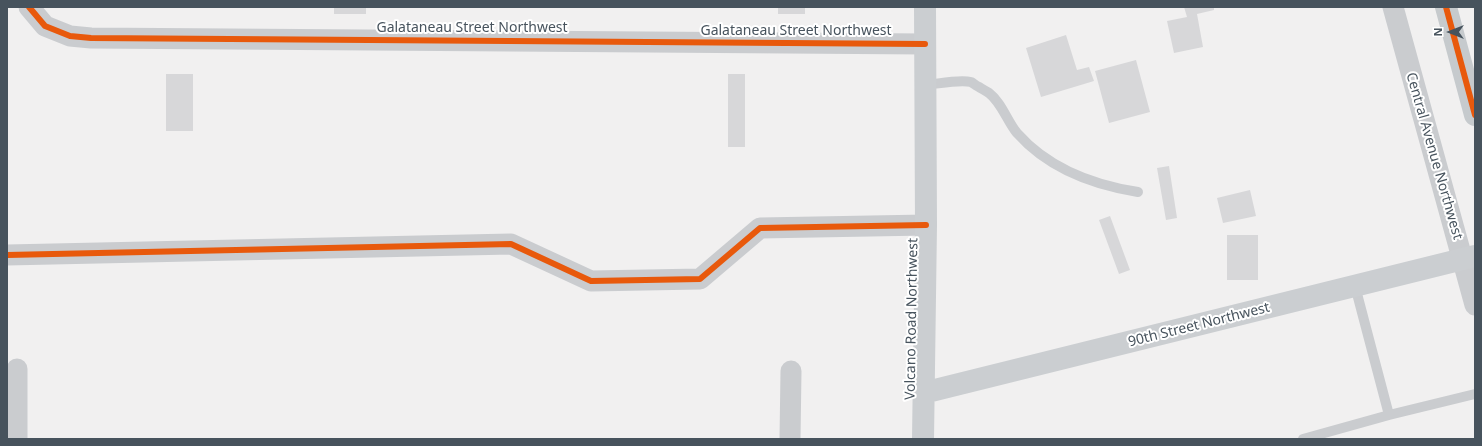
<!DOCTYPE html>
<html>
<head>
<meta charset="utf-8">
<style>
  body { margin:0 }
  #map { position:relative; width:1482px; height:446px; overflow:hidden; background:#f1f0f0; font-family:"Noto Sans",sans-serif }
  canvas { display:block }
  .frame { position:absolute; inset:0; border:8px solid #47535d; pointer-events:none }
  .north { position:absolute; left:1430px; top:12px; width:40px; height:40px; -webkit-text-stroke:3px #fff; paint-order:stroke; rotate:270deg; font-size:11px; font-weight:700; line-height:16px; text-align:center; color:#47535d }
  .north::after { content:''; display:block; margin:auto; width:14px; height:18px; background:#47535d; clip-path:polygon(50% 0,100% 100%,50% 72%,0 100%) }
</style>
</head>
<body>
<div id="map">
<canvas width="1482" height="446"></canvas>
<div class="frame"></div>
<div class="north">N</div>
</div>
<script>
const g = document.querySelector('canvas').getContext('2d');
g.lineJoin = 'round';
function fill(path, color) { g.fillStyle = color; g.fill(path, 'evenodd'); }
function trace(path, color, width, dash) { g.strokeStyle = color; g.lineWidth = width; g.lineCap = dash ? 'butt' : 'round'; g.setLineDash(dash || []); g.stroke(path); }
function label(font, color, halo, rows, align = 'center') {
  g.font = font + ' "Noto Sans",sans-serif'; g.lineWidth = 4; g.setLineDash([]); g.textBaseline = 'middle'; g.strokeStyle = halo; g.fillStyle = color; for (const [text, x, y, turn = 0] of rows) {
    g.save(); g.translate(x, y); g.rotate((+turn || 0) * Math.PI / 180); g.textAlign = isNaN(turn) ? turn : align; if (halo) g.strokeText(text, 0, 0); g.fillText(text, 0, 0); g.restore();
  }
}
fill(new Path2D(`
  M334,7H366V14H334Z
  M778,7H805V14H778Z
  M1184,7H1214V10L1197,14L1203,47L1174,53L1167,21L1187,17Z
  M1066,35L1077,70L1089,67L1094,81L1041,97L1026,48Z
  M1136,60L1150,112L1109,123L1095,71Z
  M166,74H193V131H166Z
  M728,74H745V147H728Z
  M1169,166L1177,218L1166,220L1157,168Z
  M1250,190L1256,216L1223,223L1217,198Z
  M1110,216L1130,270L1119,274L1099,220Z
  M1227,235H1258V280H1227Z`), '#d7d7d9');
trace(new Path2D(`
  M925,85C938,84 959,79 971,82C973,83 976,86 979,87C982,89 986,91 989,93C1002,103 1007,121 1017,133C1048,168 1093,185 1138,192
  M1355,286L1389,415L1475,394
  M1303,439L1389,415`), '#cacccf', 10);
trace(new Path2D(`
  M29,7L45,26L70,36L91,38L925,44
  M1393,7L1475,305
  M7,255L511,244L591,281L700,279L760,228L926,225
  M17,369V439
  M790,439L791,371`), '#cacccf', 21);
trace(new Path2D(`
  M923,393L1475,256
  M923,439L926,225L925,7`), '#cbced1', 22);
trace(new Path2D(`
  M1446,7L1475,115`), '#c6cacd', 22);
trace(new Path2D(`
  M29,7L45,26L70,36L91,38L925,44
  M1446,7L1475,115
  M7,255L511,244L591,281L700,279L760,228L926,225`), '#e8590c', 6);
label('14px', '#47535d', '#fff', [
  ["Galataneau Street Northwest",472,28],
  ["Galataneau Street Northwest",796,31],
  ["Central Avenue Northwest",1434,156,74],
  ["Volcano Road Northwest",912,319,-89],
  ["90th Street Northwest",1199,325,-14]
]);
</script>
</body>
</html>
